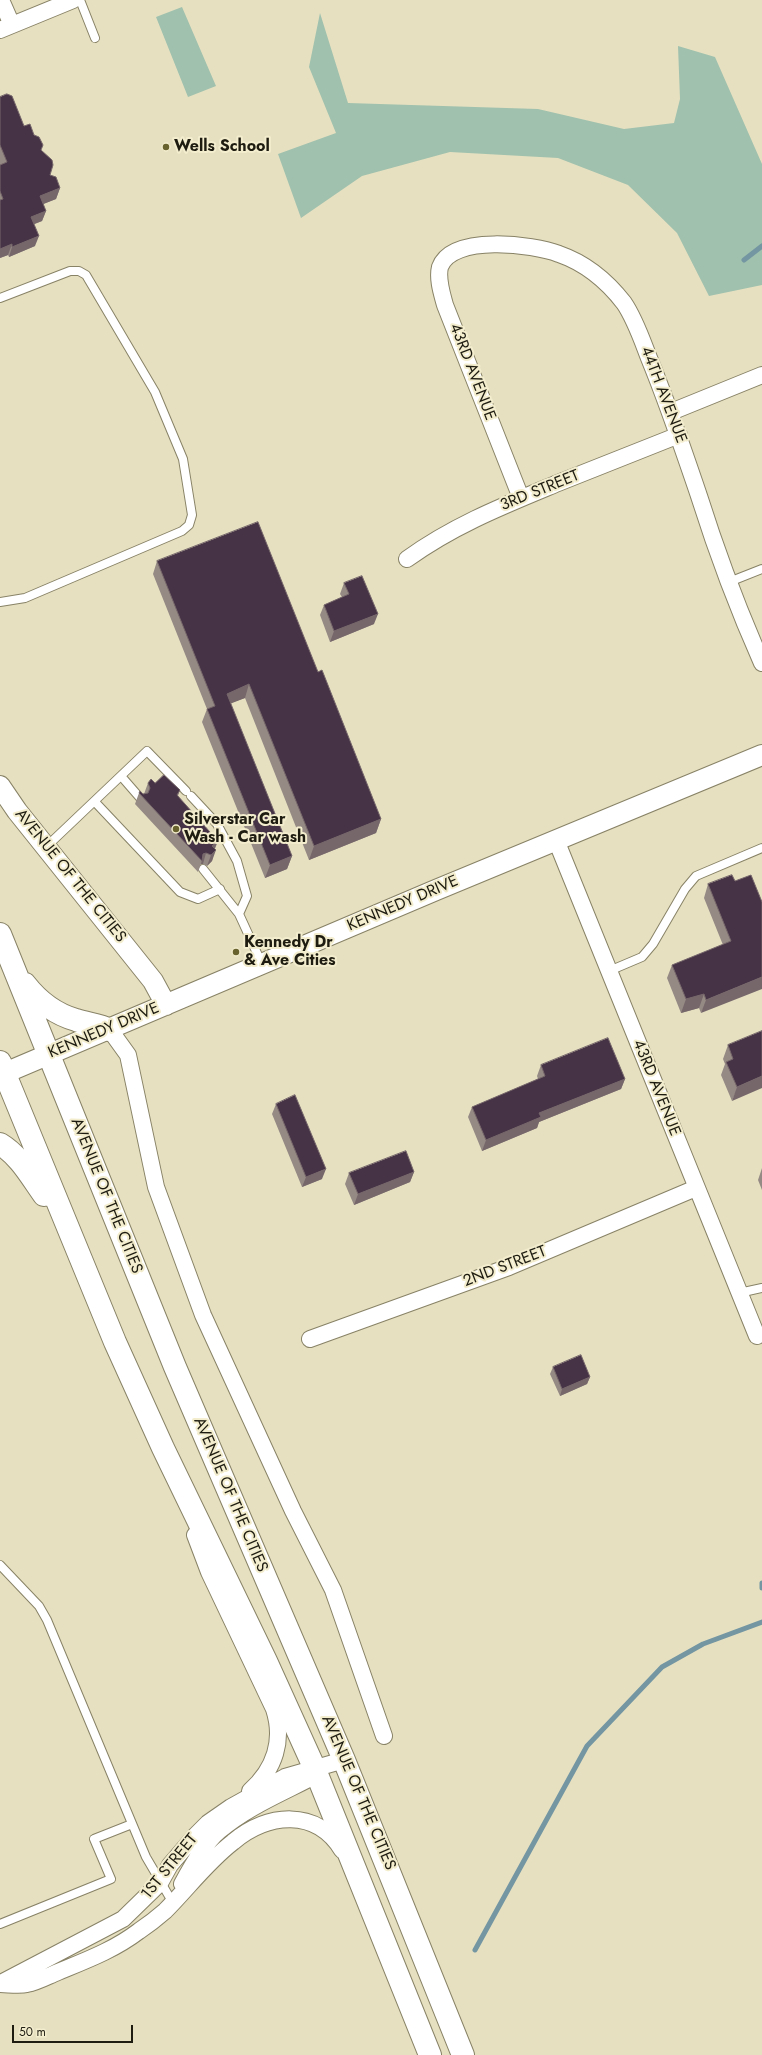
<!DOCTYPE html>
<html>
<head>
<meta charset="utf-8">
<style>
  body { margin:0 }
  #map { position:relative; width:762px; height:2055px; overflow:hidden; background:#e6e0c1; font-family:Jost,sans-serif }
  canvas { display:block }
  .scale { position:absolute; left:12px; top:2025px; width:121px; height:18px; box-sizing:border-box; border:2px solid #1e1c11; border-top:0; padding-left:5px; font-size:12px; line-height:14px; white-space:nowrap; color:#1e1c11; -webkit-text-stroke:3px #f3edce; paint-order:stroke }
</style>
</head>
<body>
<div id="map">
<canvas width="762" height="2055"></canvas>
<div class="scale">50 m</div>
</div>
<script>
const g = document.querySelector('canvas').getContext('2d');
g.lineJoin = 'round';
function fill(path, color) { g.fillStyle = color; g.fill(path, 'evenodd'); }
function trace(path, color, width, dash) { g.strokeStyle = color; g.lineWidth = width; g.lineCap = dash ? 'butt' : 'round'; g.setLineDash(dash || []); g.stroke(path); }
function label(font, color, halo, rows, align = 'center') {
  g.font = font + ' Jost,sans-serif'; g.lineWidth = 4; g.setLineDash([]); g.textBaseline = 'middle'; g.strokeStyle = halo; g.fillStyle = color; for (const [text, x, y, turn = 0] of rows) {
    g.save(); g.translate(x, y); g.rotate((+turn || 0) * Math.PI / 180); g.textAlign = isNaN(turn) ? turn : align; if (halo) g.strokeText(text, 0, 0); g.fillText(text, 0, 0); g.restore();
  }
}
fill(new Path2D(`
  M182,7L216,86L188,97L156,17Z
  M320,13L348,103L538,109L624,129L674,123L680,99L678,46L715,57L762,164V285L709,296L677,233L628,185L558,158L450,152L362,176L301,218L278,154L336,133L309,67Z`), '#a0c1ad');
trace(new Path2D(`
  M744,260L762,246
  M762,1583V1588
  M475,1950L587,1746L662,1667L703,1644L762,1622`), '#7396a2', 5);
const service = new Path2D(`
  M80,0L95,38
  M0,298L70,271H79L86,275L155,392L183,459L192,515L189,525L182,531L25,598L0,602
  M729,582L762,569
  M121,776L141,799
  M191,796L217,824L237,861L247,896L239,914
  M95,802L180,892L198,899L220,889
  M46,847L147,751L186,791
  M203,869L239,914L262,964
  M609,971L642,957L653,944L685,889L696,876L762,848
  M739,1293L762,1288
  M0,1565L39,1606L47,1620L146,1857L173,1903
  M0,1924L111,1879L94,1839L132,1824`);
const minor = new Path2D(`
  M1,0L12,25
  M0,30L73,0
  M671,412L762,375
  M521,498L445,305C442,294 437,279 440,267C452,234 533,244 559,254C585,263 607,281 624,303C635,319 642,340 649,358C668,404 683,449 699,496C717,553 738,609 762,663
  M407,559C454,525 505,505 558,483C599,467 639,451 679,435
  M556,840L757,1336
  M110,1030L128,1055L156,1187L203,1315L293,1511L333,1590L384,1736
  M310,1339L509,1267L696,1188
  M195,1535L209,1572L274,1709C284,1740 275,1769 250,1791
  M182,1884C191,1867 205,1843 219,1831C248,1806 287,1791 320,1773
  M1,1983L123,1919L160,1883L170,1865L194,1837L208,1823L231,1807L285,1777L344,1760
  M0,1984C8,1984 19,1986 27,1984C38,1982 48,1976 58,1972C87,1960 114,1950 139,1931C148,1925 157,1918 165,1911C188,1888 207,1862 233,1842C268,1813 316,1808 342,1850`);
const tertiary = new Path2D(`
  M0,786L17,811L153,981L166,1005
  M0,1075L436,890L762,755`);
const secondary = new Path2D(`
  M0,934L175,1367L344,1760L463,2055
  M25,984C39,1002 55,1014 76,1020C88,1024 99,1024 110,1030
  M0,1062L115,1342L163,1448L266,1661L314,1767L430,2055
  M0,1144C20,1156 31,1177 44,1195`);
trace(service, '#888266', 10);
trace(minor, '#888266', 18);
trace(tertiary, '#888266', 22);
trace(secondary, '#888266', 24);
trace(service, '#fff', 8);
trace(minor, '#fff', 16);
trace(tertiary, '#fff', 20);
trace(secondary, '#fff', 22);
fill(new Path2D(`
  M0,97L24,126L41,150L50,175L60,188L56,199L43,204L46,211L42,221L34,224L35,246L9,257L8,255L0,258Z
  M157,561L318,672L381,819L376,833L309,860L245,698L230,703L292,856L287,869L265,878L202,722L207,709L153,574Z
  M344,583L374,624L330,642L320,615L324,605L342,597L340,594Z
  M148,783H155L180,790L178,796L215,849L212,861L207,866L203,864H201L198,872L135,804L139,793L144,794Z
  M735,881L762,902L701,1013L699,1008L681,1013L667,978L672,965L723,945L704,898L708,884Z
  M762,1031L732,1101L721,1075L725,1064L723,1059L728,1045Z
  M541,1065L625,1079L621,1089L539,1122L537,1128L482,1151L468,1117L472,1107L538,1079L537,1076Z
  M276,1104L322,1179L302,1187L272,1114Z
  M762,1168V1190L758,1180Z
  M414,1172L410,1182L354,1205L345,1184L349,1173Z
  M553,1367L590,1377L587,1384L560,1396L550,1374Z`), '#968a84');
fill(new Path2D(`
  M60,188L56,199L36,207L40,196Z
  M46,211L42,221L27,227L31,217Z
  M39,236L35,246L9,257L12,247Z
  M12,244L8,255L0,258V249Z
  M378,614L374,624L330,642L334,631Z
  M249,684L245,698L222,707L227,694Z
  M381,819L376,833L309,860L314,846Z
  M218,841L214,851L212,846Z
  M216,850L212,861L207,866L211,855Z
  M206,853L203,864H201L203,854Z
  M292,856L287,869L265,878L270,865Z
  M762,977V989L701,1013L706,1000Z
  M704,994L699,1008L681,1013L686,999Z
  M762,1076V1088L732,1101L737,1087Z
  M625,1079L621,1089L539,1122L537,1128L482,1151L486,1140L539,1113Z
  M326,1169L322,1179L302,1187L306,1177Z
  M414,1172L410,1182L354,1205L358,1194Z
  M590,1377L587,1384L560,1396L562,1389Z`), '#76676b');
const building = new Path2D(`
  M7,94L12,96L24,126L30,124L34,135L39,137L43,145L41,150L52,160L53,165L50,175L56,177L60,188L40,196L46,211L31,217L39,236L12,247V244L0,249V200L3,199L0,191V165L7,162L0,145V97Z
  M258,522L318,672L322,670L381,819L314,846L249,684L227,694L292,856L270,865L207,709L215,706L157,561Z
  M362,576L378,614L334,631L324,605L349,594L344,583Z
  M164,775L180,790L177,795L218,841L212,846L216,850L211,855L206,853L203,854L202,861L139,793L140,791L143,794L148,793L150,788L148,783L151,779L155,783Z
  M732,875L735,881L751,875L762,902V977L706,1000L704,994L686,999L672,965L731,941L708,884Z
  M762,1031V1076L737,1087L726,1062L733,1059L728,1045Z
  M608,1038L625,1079L539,1113L541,1117L486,1140L472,1107L545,1076L541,1065Z
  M295,1095L326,1169L306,1177L276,1104Z
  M406,1151L414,1172L358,1194L349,1173Z
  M581,1355L590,1377L562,1389L553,1367Z`);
fill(building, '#463346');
trace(building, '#76676b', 1);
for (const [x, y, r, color] of [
  [166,147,4,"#68622e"],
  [176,829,4,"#68622e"],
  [236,952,4,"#68622e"]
]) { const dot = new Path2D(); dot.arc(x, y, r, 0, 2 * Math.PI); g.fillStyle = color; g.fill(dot); trace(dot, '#f3edce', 1.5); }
label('bold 16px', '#1e1c11', '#f3edce', [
  ["Wells School",174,147],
  ["Silverstar Car",184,820],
  ["Wash - Car wash",184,838],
  ["Kennedy Dr",244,943],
  ["& Ave Cities",244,961]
], 'left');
label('16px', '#1e1c11', '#f3edce', [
  ["43RD AVENUE",472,372,69],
  ["44TH AVENUE",663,395,69],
  ["3RD STREET",540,491,-22],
  ["AVENUE OF THE CITIES",70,876,51],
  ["KENNEDY DRIVE",403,904,-23],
  ["KENNEDY DRIVE",104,1031,-23],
  ["43RD AVENUE",656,1088,68],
  ["AVENUE OF THE CITIES",106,1196,68],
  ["2ND STREET",505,1267,-21],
  ["AVENUE OF THE CITIES",230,1495,67],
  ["AVENUE OF THE CITIES",358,1793,67],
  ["1ST STREET",170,1867,-51]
]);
</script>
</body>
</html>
